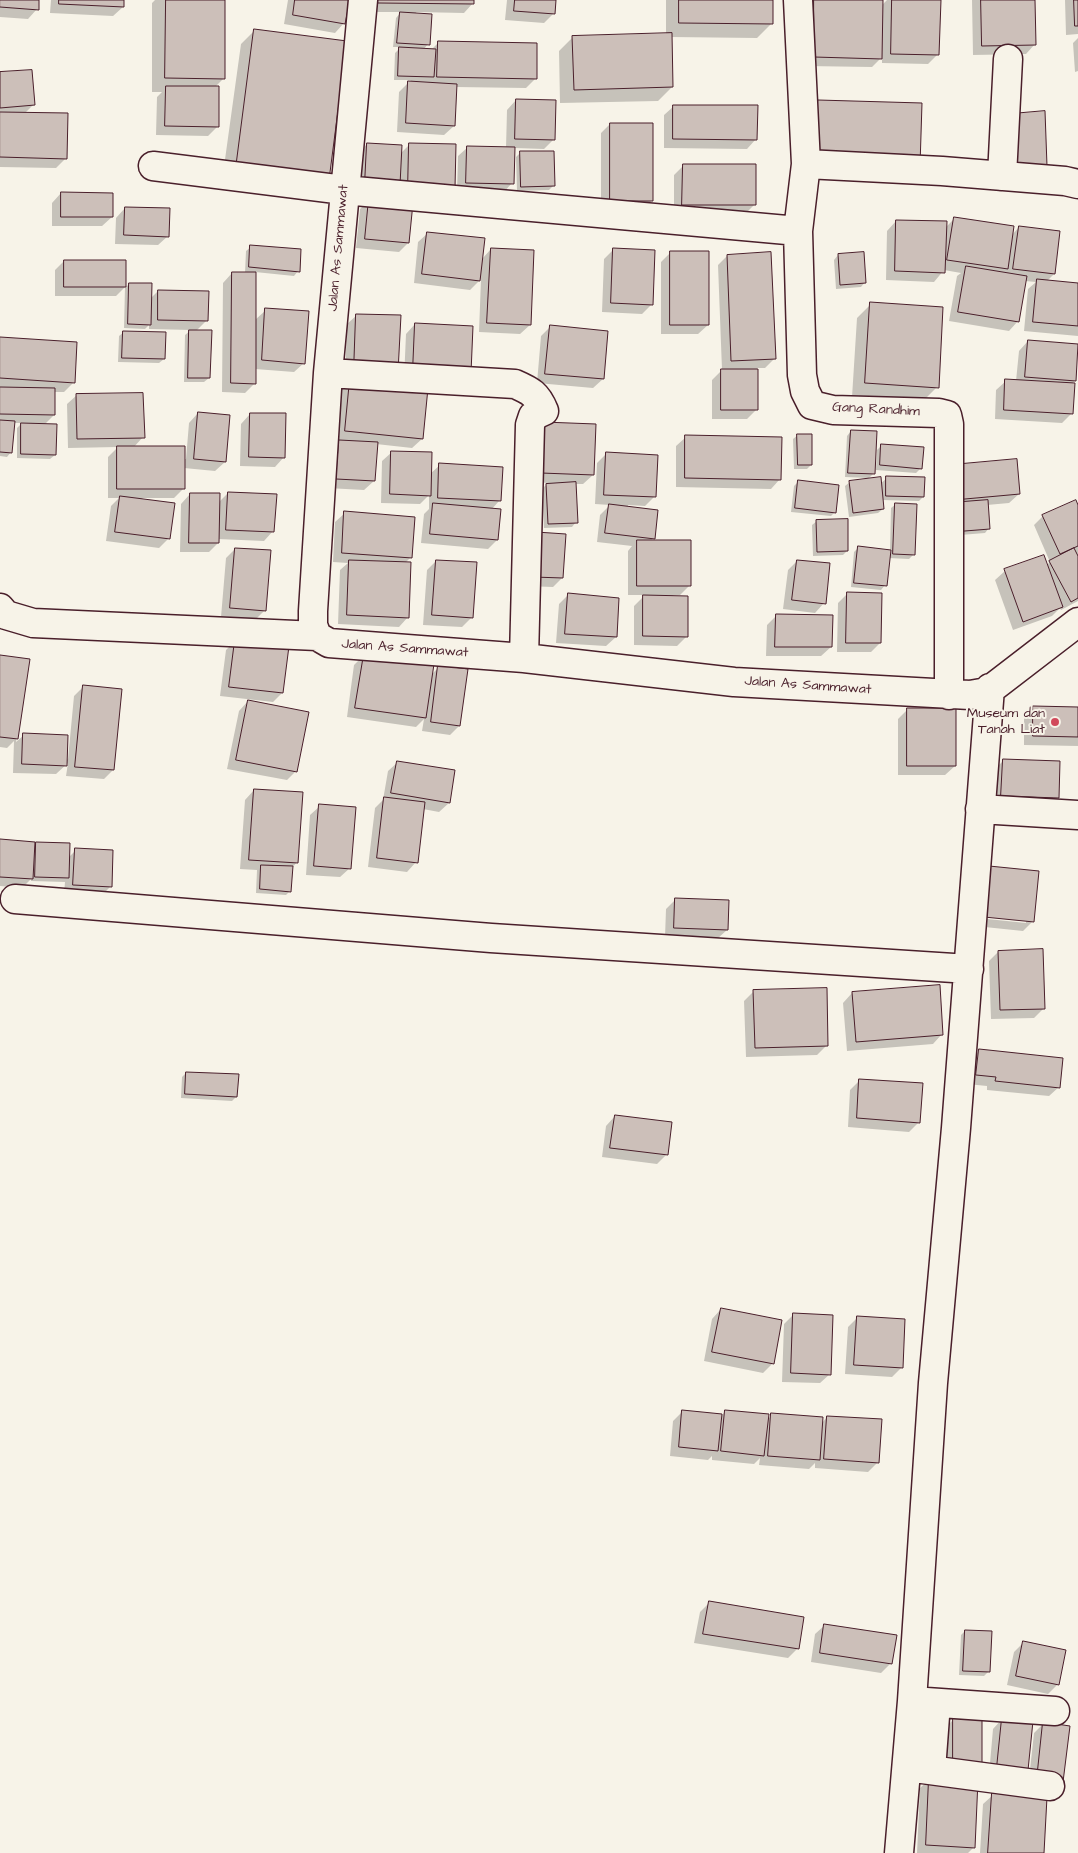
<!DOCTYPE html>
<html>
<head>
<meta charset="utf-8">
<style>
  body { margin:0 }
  canvas { display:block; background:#f7f3e8 }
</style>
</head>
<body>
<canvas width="1078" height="1853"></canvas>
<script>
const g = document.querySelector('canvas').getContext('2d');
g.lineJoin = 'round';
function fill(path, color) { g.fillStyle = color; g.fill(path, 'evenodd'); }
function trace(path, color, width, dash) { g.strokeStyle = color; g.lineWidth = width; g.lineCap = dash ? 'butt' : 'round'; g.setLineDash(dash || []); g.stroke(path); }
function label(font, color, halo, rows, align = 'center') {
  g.font = font + ' "Architects Daughter",sans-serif'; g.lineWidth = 4; g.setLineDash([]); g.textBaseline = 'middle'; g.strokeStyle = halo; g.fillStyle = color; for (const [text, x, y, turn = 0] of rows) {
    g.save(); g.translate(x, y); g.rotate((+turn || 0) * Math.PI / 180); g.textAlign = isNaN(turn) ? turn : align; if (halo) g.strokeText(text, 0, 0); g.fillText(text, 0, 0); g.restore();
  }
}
fill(new Path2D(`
  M0,0H38L37,9L28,19L0,17Z
  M51,0H123V7L113,16L50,13Z
  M155,0H224V78L214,88L218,126L208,136L156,135L157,97L162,92H152V3Z
  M288,0H348L344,23L335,33L284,24Z
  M369,0H473V3L464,13L416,12L428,44L423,50H431L439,42L535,79L526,88L456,87L454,126L444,135L397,132L399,92L411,80H394L395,53L401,47H393L396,18L401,12H369Z
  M507,0H554L553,14L544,23L505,20Z
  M666,0H772L771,24L757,38L670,37L672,87L658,101L560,103L559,51L573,37L666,34Z
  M807,0H882V5L887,0H939L938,54L928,64L882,63V57L872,67L805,66Z
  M972,0H1034L1035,44L1026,54L973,55Z
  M1065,0H1078V34L1066,35Z
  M255,30L345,42L222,181L241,44Z
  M1078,38V71L1075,72L1073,43Z
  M0,73L33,105L24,114L66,158L56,168L0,167Z
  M516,100L554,139L544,149L514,148L512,183L503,193L457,192L458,156L468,147L506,148L507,110Z
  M674,106L756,139L747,149L664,148V115Z
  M610,124L652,200L643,210H601V133Z
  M367,144L400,154L409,145L454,188L356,192L358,154Z
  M521,152L553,186L549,190L517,191L516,157Z
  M683,166L754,205L745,214H674V175Z
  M61,193L112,217L102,226H52V203Z
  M369,200L408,243L399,252L356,248L360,209Z
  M125,208L168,236L158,245L115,244L116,218Z
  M955,218L1012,235L1019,227L1054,274L1047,281L1078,284V336L1024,331L1028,289L1036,282L1025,281L1018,321L1009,331L949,321L957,276L961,273L944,270L934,282L886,280L887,231L896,221L945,228Z
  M428,233L482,259L491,249L530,325L520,334L479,332L481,279L470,290L414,283L418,242Z
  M251,247L298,271L294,276L255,272V320L266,310L304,363L294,372L255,369V383L245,393L222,392L223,283L232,273H245L246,251Z
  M614,249L652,304L642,314L602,312L604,259Z
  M670,253L708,325L698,334H661V262Z
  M838,255L865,282L861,287L836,289L834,260Z
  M727,256L775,358L765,368H757V409L747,419H712V380L722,370L718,265Z
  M64,261H125V288L129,284L150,299L158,291L207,320L196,331L209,378L204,382H184L185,335L191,330L149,329V325L145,329L124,328L125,287L116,296H55V270Z
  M871,304L937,387L923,401L852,397L857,318Z
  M357,315L397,372L422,439L412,448L376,444L374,481L364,490L327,488L330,450L340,440H337L341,390L352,380L345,379L347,324Z
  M415,324L471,328L404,379L406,334Z
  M550,327L607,332L603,379L593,388L537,383L541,336Z
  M124,332L164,359L159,363L118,362L119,336Z
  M0,338L73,383L64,392H54V415L44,425L55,455L50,459L17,458V428L22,423H13L11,452L7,457L0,456Z
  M1028,341L1075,381L1071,384L1072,413L1062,423L995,419L996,390L1006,381H1016L1019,351Z
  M77,395L143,437L133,448L184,459H186L189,423L198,413L225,462L215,471L184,468V488L174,498H142L168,539L159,548L106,541L111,506L119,498H108V457L118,447L68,448L67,404Z
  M250,414L284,457L275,467L240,466L241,424Z
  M851,431L873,474L869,478L845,477L847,436Z
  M534,432L593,475L583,484H575L576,522L572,527L544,528L542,489L548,483L532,482Z
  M798,435L811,465L807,469H794L793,439Z
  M686,437L780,479L771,489L676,487V446Z
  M882,445L921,468L916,473L876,470L877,450Z
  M392,452L430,474L440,465L500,500L491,510L497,540L488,549L421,543L424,514L429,509V495L420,504L381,503L382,461Z
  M606,454L654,497L645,506L628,505V507L653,538L650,542L690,585L680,595H673L687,636L677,646L634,645V606L645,595H628V551L632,546L597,542L600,515L610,505L595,504L597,463Z
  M942,476L1019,494L1009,503L987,505L989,528L985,533L948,536Z
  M887,478L923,497L919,501L882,500L883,509L878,513L849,517L845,486L850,482L880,484Z
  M798,482L835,512L831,516L791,512L794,486Z
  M228,493L273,531L264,541L218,539V543L209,552H180L181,504L190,494L219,502Z
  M896,504L914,554L909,559L888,558L885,585L881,590L851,587L854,552L858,548L890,551L891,508Z
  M1078,508V601L1061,610L1060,608L1052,616L1013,630L995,580L1005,571L1046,566L1050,562L1034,525L1043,516Z
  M345,513L411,557L405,563L408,617L399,627L338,624L340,570L348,563L333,562L335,522Z
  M817,521L847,551L843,555L813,556L812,525Z
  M527,543L562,578L553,587L524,586Z
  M235,549L265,610L256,619L221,617L226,558Z
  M436,561L472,617L462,627L423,625L427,570Z
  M797,561L824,603L815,613L783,609L788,570Z
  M569,594L616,637L606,646L556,643L559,604Z
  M847,594L880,643L871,652H837L838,603Z
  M776,616L831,647L821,656H766L767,625Z
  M235,641L282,693L273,702L220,696L226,650Z
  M364,655L432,674L439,667L459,726L450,735L422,731L424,719L416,727L347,717L354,665Z
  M0,656L28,660L16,742L24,735L68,759L74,696L84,686L113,770L104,779L66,776L68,763L56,774L13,773L14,741L7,748L0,747Z
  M249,700L296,771L287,780L227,769L239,711Z
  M1034,708L1078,709V746L1024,745V717Z
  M908,709L955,766L945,775H898V719Z
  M1004,760L1058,797L1049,807L992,805L994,770Z
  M398,762L449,803L439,812L423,809L416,862L407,872L368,867L375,808L383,800L388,771Z
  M254,790L297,862L292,868L290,891L286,895L256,893L257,870L240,869L245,800Z
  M320,806L350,868L340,877L306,875L310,815Z
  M0,841L34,846L37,843L69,857L76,850L111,886L101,896L64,894L65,882L31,881V879L22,888L0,886Z
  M980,877L1032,922L1023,931L975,926ZM978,915L1026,920V923L978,918Z
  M676,899L727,930L717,939L665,937L666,909Z
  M998,952L1044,1008L1034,1018L991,1019L989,961Z
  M754,991L826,1046L817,1055L746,1057L744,1001Z
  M852,993L942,1034L933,1044L847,1051L843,1003Z
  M979,1051L1059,1087L1049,1096L987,1090V1086L967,1084L970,1060Z
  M186,1073L236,1097L232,1101L181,1098L182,1077Z
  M860,1080L919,1122L909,1132L848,1127L850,1090Z
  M615,1116L671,1123L666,1155L657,1164L602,1157L606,1126Z
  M721,1309L772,1364L763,1373L704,1361L712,1319Z
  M794,1314L830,1374L820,1383L782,1382L784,1324Z
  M857,1318L904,1320L901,1368L892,1377L845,1374L848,1327Z
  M683,1411L721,1416L726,1411L767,1420L772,1415L822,1423L827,1417L878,1462L868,1472L815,1468V1463L809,1469L759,1465L760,1458L754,1464L712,1460V1456L708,1460L670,1456L673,1421Z
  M709,1603L798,1648L788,1658L694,1643L700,1612Z
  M825,1625L890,1664L881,1673L811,1662L815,1634Z
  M965,1631L989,1671L984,1676L959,1675L961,1635Z
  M1023,1643L1058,1684L1048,1694L1007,1685L1014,1652Z
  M954,1719L971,1772H944V1729Z
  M1002,1719L1032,1722L988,1786L993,1729Z
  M1043,1724L1068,1727L1028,1788L1034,1733Z
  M930,1779L974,1847L968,1853H917L920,1788Z
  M993,1795L1043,1853H980L983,1804Z`), '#0003');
const building = new Path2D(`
  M0,0H39V10L0,7Z
  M59,0H124V7L59,4Z
  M166,0H225V79L165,78Z
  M295,0H350L345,24L293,15Z
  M378,0H474V4L378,3Z
  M515,0H556L555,14L514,11Z
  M679,0H773V24L679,23Z
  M814,0H883L882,59L814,57Z
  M892,0H941L939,55L891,54Z
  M981,0H1035L1036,45L982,46Z
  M1074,0H1078V26H1075Z
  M400,12L432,14L430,45L397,43Z
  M254,29L347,41L329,180L236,168Z
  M672,33L673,87L574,90L572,36Z
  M438,41L537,43V79L437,77Z
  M399,47L436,49L434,77L398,76Z
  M32,70L35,105L0,108V72Z
  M408,81L457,84L455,126L406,123Z
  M166,86H219V127L165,126Z
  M516,99L556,100L555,140L515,139Z
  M818,100L922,103L920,166L816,164Z
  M673,105H758L757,140L673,139Z
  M1045,111L1047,166L1013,163L1011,114Z
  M0,112L68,113L67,159L0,157Z
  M610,123H653V201H610Z
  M367,143L402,145L400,185L365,183Z
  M409,143L456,144L455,188H408Z
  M467,146L515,147L514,184L466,183Z
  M520,151H554L555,186L521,187Z
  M683,164H756V205H682Z
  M61,192L113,193V217H61Z
  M369,198L413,203L409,243L365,239Z
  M125,207L170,208L169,237L124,235Z
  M954,217L1014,226L1008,269L947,260Z
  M896,220L947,221L945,273L895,271Z
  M1019,226L1060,231L1055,274L1013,269Z
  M427,232L485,238L480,281L422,274Z
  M250,245L301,249L300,272L249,267Z
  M491,248L534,250L531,325L487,323Z
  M613,248L655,250L653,305L611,303Z
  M670,251H709V325H670Z
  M771,252L776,359L731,361L727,255Z
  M864,252L866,283L840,285L838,254Z
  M64,260H126V287H64Z
  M966,266L1027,276L1019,322L958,312Z
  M232,272H256V384L231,383Z
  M1037,279L1078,283V326L1033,322Z
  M129,283H152L151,325L128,324Z
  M158,290L209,291L208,321L158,320Z
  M870,302L943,307L939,388L865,383Z
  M265,308L309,311L305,364L262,360Z
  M356,314L401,315L398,372L354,370Z
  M415,323L473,326L471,373L413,370Z
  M550,325L608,331L604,379L545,374Z
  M189,330H212L210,378H188Z
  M123,331L166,332L165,359L122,358Z
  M0,337L77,342L75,383L0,378Z
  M1028,340L1078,344L1076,381L1025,377Z
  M721,369H758V410H721Z
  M350,379L428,388L423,439L345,431Z
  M1005,379L1075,383L1073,414L1004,410Z
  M0,387L55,388V415L0,414Z
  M143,393L145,438L77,439L76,394Z
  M198,412L230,415L226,462L194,459Z
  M250,413H286L285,458L249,457Z
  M0,420L15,421L12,453L0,452Z
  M543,422L596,424L594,475L541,473Z
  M21,423L57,424L56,455L21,454Z
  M851,430L877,431L875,474L848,473Z
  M797,434H812V465H798Z
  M685,435L782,437L781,480L685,478Z
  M339,440L378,442L375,481L336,479Z
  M881,444L924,447L922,469L880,465Z
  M117,446H185V489H117Z
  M391,451L432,452L431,496L390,494Z
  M606,452L658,455L656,497L604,495Z
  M1017,459L1020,494L954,500L951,465Z
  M439,463L503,467L501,501L438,498Z
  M886,476L925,477L924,497L886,496Z
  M881,477L884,509L853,513L849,481Z
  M798,480L839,485L836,513L795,508Z
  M576,482L578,523L548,524L546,484Z
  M228,492L277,494L274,532L226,530Z
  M190,493H220L219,543H189Z
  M120,496L175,503L170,539L115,532Z
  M988,500L990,529L952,532L949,503Z
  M1076,500L1078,505V546L1060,554L1042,515Z
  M433,503L501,509L498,540L430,534Z
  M895,503L917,504L915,555L893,554Z
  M609,504L658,510L655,539L605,533Z
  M344,511L415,517L412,558L342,553Z
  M848,519V551L817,552L816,520Z
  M536,532L566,534L563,578L533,577Z
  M637,540H691V586H637Z
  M858,546L891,550L887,586L854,583Z
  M235,548L271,550L266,611L230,608Z
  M1074,548L1078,556V598L1071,602L1049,561Z
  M1044,555L1063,607L1023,622L1004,569Z
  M349,560L411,562L409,618L347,615Z
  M436,560L477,562L473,618L432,615Z
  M797,560L830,563L826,604L792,600Z
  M847,592L882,593L881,643H846Z
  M568,593L619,598L617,637L565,634Z
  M643,595L688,596V637L643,636Z
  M776,614L833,615L832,647H775Z
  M235,640L289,646L283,693L229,687Z
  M364,654L434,664L426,718L355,708Z
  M0,655L30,659L18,739L0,737Z
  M438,665L468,669L460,726L431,722Z
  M83,685L122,689L114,770L75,767Z
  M248,700L309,712L297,772L236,760Z
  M1033,706L1078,707V737L1033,736Z
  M907,708H956V766H907Z
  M23,733L68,735L67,766L22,764Z
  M1003,759L1060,761L1059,798L1001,796Z
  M397,761L455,770L450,803L391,793Z
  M254,789L303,792L298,863L249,860Z
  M384,797L425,802L418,863L377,858Z
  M319,804L356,807L351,869L314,866Z
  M0,839L35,842L33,879L0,877Z
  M36,842L70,843L69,878L35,877Z
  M75,848L113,850L112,887L73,885Z
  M261,865L293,866L291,892L260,889Z
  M989,866L1039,871L1034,922L984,917Z
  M675,898L729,900L728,930L674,928Z
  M1043,949L1045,1009L1000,1010L998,951Z
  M940,985L943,1035L856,1042L852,992Z
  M827,988L828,1046L755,1048L753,990Z
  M979,1049L1063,1058L1060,1088L995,1081L996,1077L976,1075Z
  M186,1072L239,1074L237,1097L185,1094Z
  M859,1079L923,1083L920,1123L857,1118Z
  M615,1115L672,1122L668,1155L610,1148Z
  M721,1308L782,1320L774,1364L712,1352Z
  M793,1313L833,1315L831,1375L791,1373Z
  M857,1316L905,1319L903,1368L854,1365Z
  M682,1410L722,1414L718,1451L679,1447Z
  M725,1410L769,1414L764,1456L721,1451Z
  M771,1413L823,1417L820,1460L768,1456Z
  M827,1416L882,1419L879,1463L824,1459Z
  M709,1601L804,1617L799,1649L703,1634Z
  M824,1624L897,1635L892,1664L820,1653Z
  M965,1630L992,1631L990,1672L963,1671Z
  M1023,1641L1066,1650L1059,1685L1016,1676Z
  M953,1718H982V1763H953Z
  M1002,1718L1033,1721L1027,1780L996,1777Z
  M1043,1722L1070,1726L1063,1782L1037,1779Z
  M929,1778L978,1780L975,1848L926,1845Z
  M992,1793L1047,1797L1044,1853H988Z`);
fill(building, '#ccbfb9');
trace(building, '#4a1f2b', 1);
const street = new Path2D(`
  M363,0L328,373L313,611V625L317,636L329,643L524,658L734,682L970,695L987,692L1078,622
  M798,0L806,164L798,231L802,375L805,391L812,405L833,410L939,413L947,415L949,424V695
  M806,164L942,171L1065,181L1078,184
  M153,166L344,190L798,231
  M1002,176L1008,59
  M328,373L515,384C531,391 537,394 544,411L533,416L530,425L524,658
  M0,608L6,615L33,623L317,636
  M980,809L1078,815
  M15,899L491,938L969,969
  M912,1701L1055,1711
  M907,1767L1050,1786
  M931,1770L936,1703
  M899,1853L912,1701L933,1383L956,1128L990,688`);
trace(street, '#4a1f2b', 31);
trace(street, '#f7f3e8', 28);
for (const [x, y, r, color] of [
  [1055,722,5,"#d1495b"]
]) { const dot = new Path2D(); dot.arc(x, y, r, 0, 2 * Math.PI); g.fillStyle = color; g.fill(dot); trace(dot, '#f7f3e8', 2); }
label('14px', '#4a1f2b', '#f7f3e8', [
  ["Jalan As Sammawat",339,248,-85],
  ["Gang Randhim",876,410,3],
  ["Jalan As Sammawat",405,649,4],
  ["Jalan As Sammawat",808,686,4]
]);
label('14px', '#4a1f2b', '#f7f3e8', [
  ["Museum dan",1045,714],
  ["Tanah Liat",1045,730]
], 'right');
</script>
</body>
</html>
